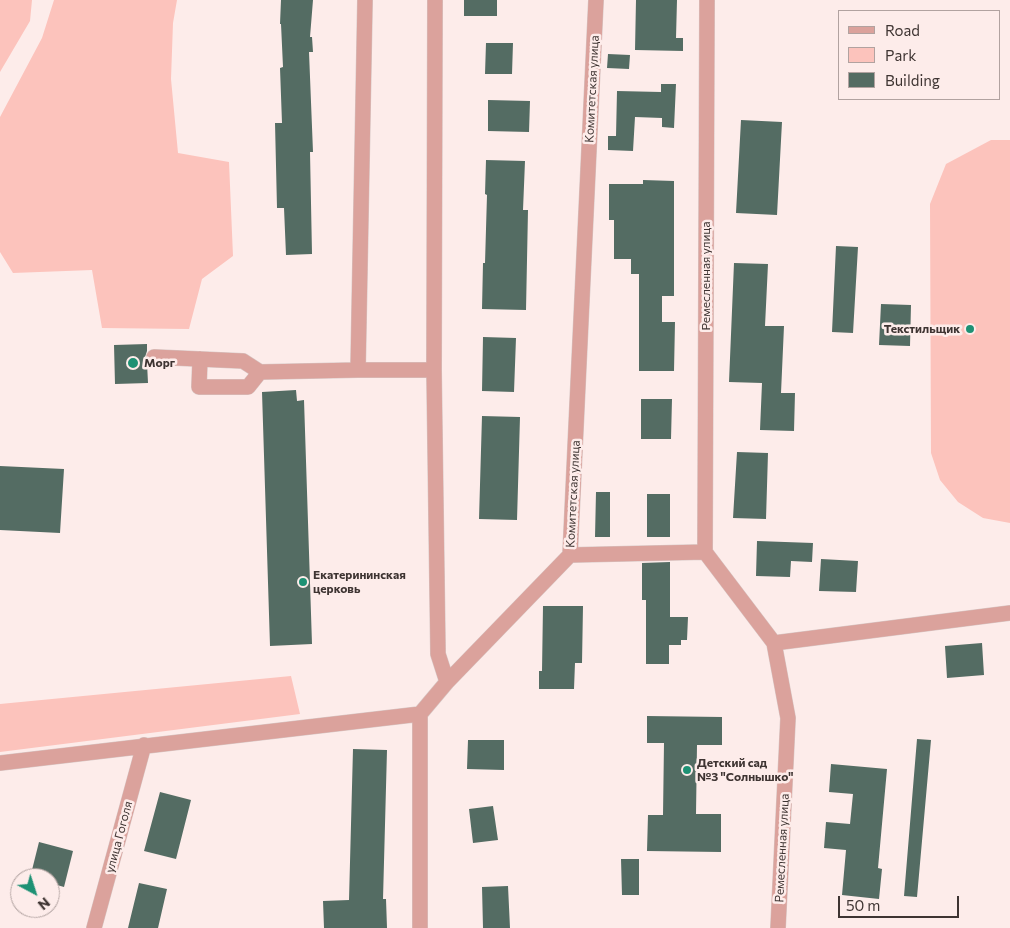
<!DOCTYPE html>
<html>
<head>
<meta charset="utf-8">
<style>
  body { margin:0 }
  #map { position:relative; width:1010px; height:928px; overflow:hidden; background:#fdecea; font-family:Commissioner,sans-serif }
  canvas { display:block }
  .legend { position:absolute; left:838px; top:10px; width:162px; height:90px; box-sizing:border-box; background:#fdecea; border:1px solid #b1a2a0; margin:0; padding:6px 9px; list-style:none; font-size:15px; color:#3e3432 }
  .legend li { display:flex; align-items:center; gap:10px; height:25px }
  .legend b { width:25px; border:1px solid #b1a2a0 }
  .north { position:absolute; left:10px; top:868px; width:50px; height:50px; box-sizing:border-box; background:#fdecea; border:1px solid #b1a2a0; border-radius:50%; rotate:140deg; font-size:14px; font-weight:700; line-height:20px; text-align:center; color:#3e3432 }
  .north::after { content:''; display:block; margin:auto; width:18px; height:22px; background:#1e9174; clip-path:polygon(50% 0,100% 100%,50% 72%,0 100%) }
  .scale { position:absolute; left:838px; top:896px; width:121px; height:22px; box-sizing:border-box; border:2px solid #3e3432; border-top:0; padding-left:6px; font-size:15px; line-height:18px; white-space:nowrap; color:#3e3432; -webkit-text-stroke:4px #fdecea; paint-order:stroke }
</style>
</head>
<body>
<div id="map">
<canvas width="1010" height="928"></canvas>
<ul class="legend">
<li><b style="height:6px;background:#dba29c"></b>Road</li>
<li><b style="height:14px;background:#fcc3bc"></b>Park</li>
<li><b style="height:14px;background:#546c63"></b>Building</li>
</ul>
<div class="north">N</div>
<div class="scale">50 m</div>
</div>
<script>
const g = document.querySelector('canvas').getContext('2d');
g.lineJoin = 'round';
function fill(path, color) { g.fillStyle = color; g.fill(path, 'evenodd'); }
function trace(path, color, width, dash) { g.strokeStyle = color; g.lineWidth = width; g.lineCap = dash ? 'butt' : 'round'; g.setLineDash(dash || []); g.stroke(path); }
function label(font, color, halo, rows, align = 'center') {
  g.font = font + ' Commissioner,sans-serif'; g.lineWidth = 5; g.setLineDash([]); g.textBaseline = 'middle'; g.strokeStyle = halo; g.fillStyle = color; for (const [text, x, y, turn = 0] of rows) {
    g.save(); g.translate(x, y); g.rotate((+turn || 0) * Math.PI / 180); g.textAlign = isNaN(turn) ? turn : align; if (halo) g.strokeText(text, 0, 0); g.fillText(text, 0, 0); g.restore();
  }
}
fill(new Path2D(`
  M0,0H32L30,21L0,72Z
  M54,0H177L173,23L171,79L178,153L229,162L233,256L202,279L189,329L102,328L92,270L13,273L0,252V117L42,38Z
  M991,140H1010V523L983,518L958,502L940,480L931,453L930,204L946,164Z
  M291,676L300,714L0,752V704Z`), '#fcc3bc');
fill(new Path2D(`
  M281,0H313L310,37H312L313,52H309L313,152H310L312,254L286,255L284,208H277L275,123H282L280,68L283,67L281,24H280Z
  M464,0H497V16H464Z
  M636,0H677L676,38H683V51L635,50Z
  M486,43H513L512,74H485Z
  M608,54L630,55L629,69L607,68Z
  M661,84H676L674,128L662,127V118L635,117L633,151L608,150V136H616L617,91L661,92Z
  M488,100L530,101L529,132L488,131Z
  M741,120L782,122L777,215L736,213Z
  M486,160L525,161L523,210H528L526,310L482,309L483,263H485L487,195L485,194Z
  M643,180L674,181V296H662V322H675L674,371H639V274H631V259H614V220H609V184H643Z
  M836,246L858,247L853,333L832,332Z
  M734,263L768,264L765,326H784L781,393H795L794,431L760,430L762,383L729,382Z
  M881,304L911,305L910,346L879,345Z
  M483,337L516,338L514,392L482,391Z
  M147,344V351L145,357L147,363L148,383L115,384L114,345Z
  M296,390L297,401L304,400L312,644L270,646L262,392Z
  M641,399H672L671,439H641Z
  M482,416L520,417L517,520L479,519Z
  M737,452L768,453L766,519L733,518Z
  M0,466L64,469L60,533L0,530Z
  M596,492H610V537H595Z
  M647,494H670V537H647Z
  M757,541L813,543L812,562L791,561L790,577L756,576Z
  M821,559L858,561L856,592L819,591Z
  M670,562V617H688L687,640H681V645H669V664H646V600H642V563Z
  M543,606H583L582,663H575L574,689H539V671H542Z
  M982,643L984,675L947,678L945,646Z
  M647,716L722,717V745H697L696,814H721V852L647,851L648,815H663L664,743H647Z
  M917,739L931,740L917,897L904,896Z
  M468,740H504V770L467,769Z
  M353,749L387,750L383,899H386L387,928H324L323,901L349,900Z
  M831,764L887,769L878,868L882,869L879,899L842,895L846,850L824,848L826,822L850,824L853,794L829,792Z
  M160,792L191,800L176,859L144,851Z
  M493,806L498,840L473,843L469,809Z
  M39,842L73,851L64,887L50,883V878H30Z
  M621,859H639V895H622Z
  M139,883L167,889L158,928H128Z
  M508,886L510,928H483L482,887Z`), '#546c63');
const minor = new Path2D(`
  M365,0L358,370H434L435,0
  M154,357L243,361L260,372L358,370
  M200,359L199,387H248L260,372
  M434,370L438,654L447,682
  M705,552L707,0
  M570,555L705,552L774,643L788,718L778,928
  M774,643L1010,613
  M0,763L420,714
  M94,928L144,745
  M420,928V714L447,682L570,555L596,0`);
trace(minor, '#d7c7c5', 16);
trace(minor, '#dba29c', 15);
for (const [x, y, r, color] of [
  [970,329,5,"#1e9174"],
  [133,363,6,"#1e9174"],
  [303,582,5,"#1e9174"],
  [687,770,5,"#1e9174"]
]) { const dot = new Path2D(); dot.arc(x, y, r, 0, 2 * Math.PI); g.fillStyle = color; g.fill(dot); trace(dot, '#fdecea', 2); }
label('12px', '#3e3432', '#fdecea', [
  ["Комитетская улица",592,89,-87],
  ["Ремесленная улица",706,276,-90],
  ["Комитетская улица",573,494,-87],
  ["улица Гоголя",119,837,-75],
  ["Ремесленная улица",782,848,-87]
]);
label('bold 12px', '#3e3432', '#fdecea', [
  ["Текстильщик",960,329,"right"],
  ["Морг",144,363],
  ["Екатерининская",313,575],
  ["церковь",313,589],
  ["Детский сад",697,763],
  ["№3 \"Солнышко\"",697,777]
], 'left');
</script>
</body>
</html>
